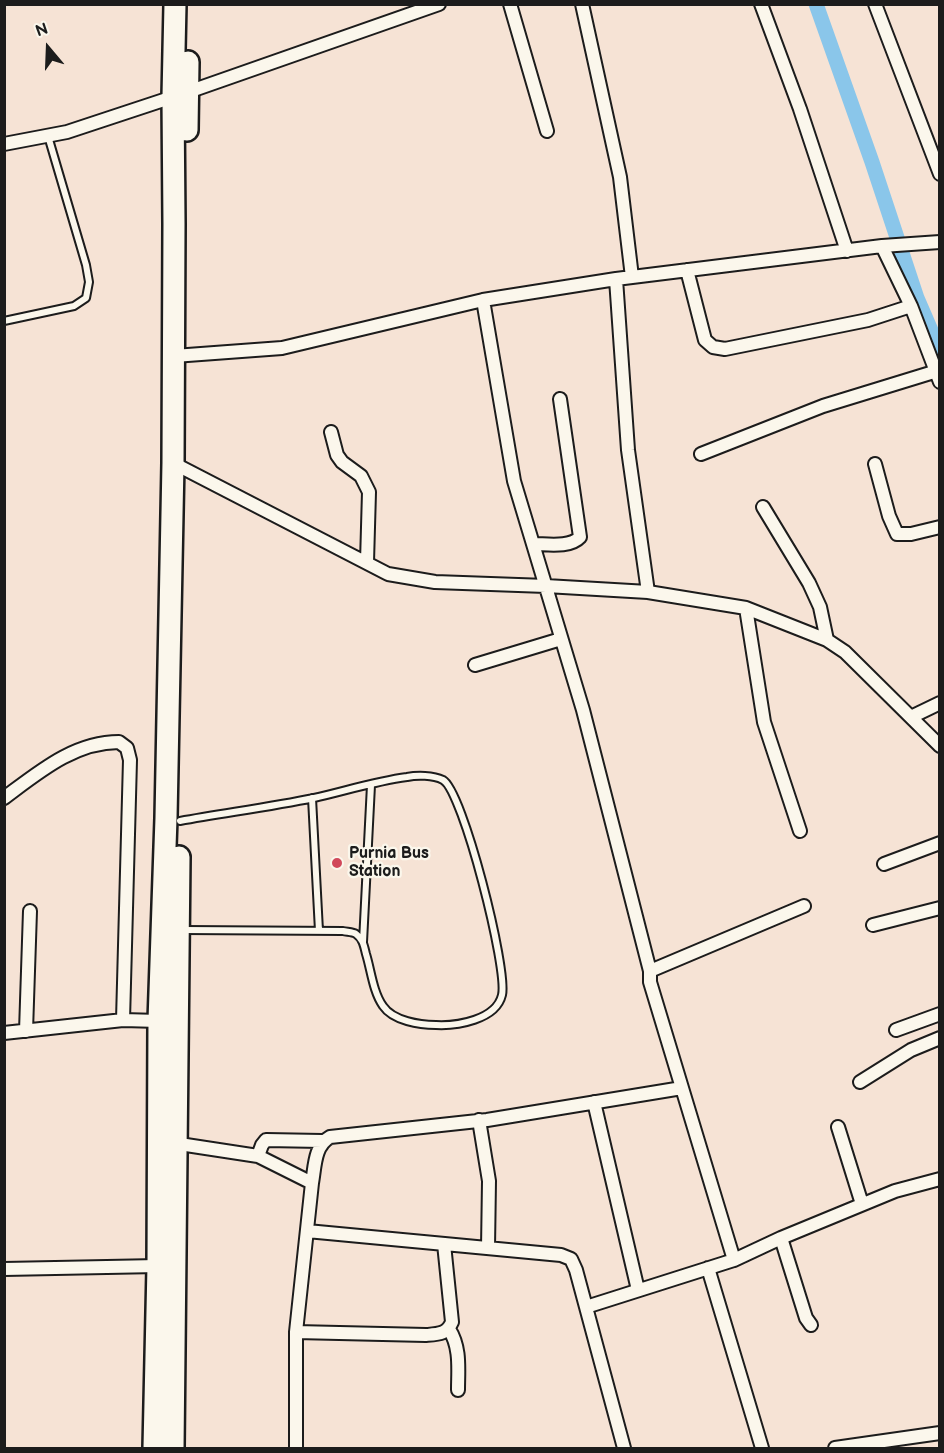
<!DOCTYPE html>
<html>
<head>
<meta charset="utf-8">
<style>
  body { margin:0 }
  #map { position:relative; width:944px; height:1453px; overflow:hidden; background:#f6e3d5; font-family:"Balsamiq Sans",sans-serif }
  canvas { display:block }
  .frame { position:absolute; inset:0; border:6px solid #1c1c1c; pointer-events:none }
  .north { position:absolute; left:18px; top:18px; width:60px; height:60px; -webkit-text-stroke:4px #fbf7ec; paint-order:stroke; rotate:341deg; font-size:16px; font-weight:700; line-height:24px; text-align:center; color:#1c1c1c }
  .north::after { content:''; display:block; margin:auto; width:21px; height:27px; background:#1c1c1c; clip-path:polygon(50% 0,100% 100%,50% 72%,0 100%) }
</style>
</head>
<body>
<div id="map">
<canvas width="944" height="1453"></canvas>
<div class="frame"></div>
<div class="north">N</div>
</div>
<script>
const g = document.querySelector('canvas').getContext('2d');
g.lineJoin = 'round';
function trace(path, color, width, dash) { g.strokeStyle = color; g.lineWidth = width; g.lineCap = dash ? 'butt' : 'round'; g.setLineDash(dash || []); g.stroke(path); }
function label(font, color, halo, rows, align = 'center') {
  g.font = font + ' "Balsamiq Sans",sans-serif'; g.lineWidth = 4.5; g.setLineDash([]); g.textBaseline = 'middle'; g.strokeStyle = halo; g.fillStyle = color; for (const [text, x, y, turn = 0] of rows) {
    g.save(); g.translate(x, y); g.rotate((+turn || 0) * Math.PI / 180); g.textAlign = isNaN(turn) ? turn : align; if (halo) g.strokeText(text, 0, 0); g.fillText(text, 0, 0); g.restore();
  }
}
trace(new Path2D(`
  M816,4L872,162L917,298L940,351`), '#8ac6ea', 15);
const lane = new Path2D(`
  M4,321L74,306L86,298L89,282L86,265L48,136
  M312,798L319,931
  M180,821C224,813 270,807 314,798C345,791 376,781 407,777C417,775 433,775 443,780C463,791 508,969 502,995C496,1020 457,1026 436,1025C420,1025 393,1021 383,1006C373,992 371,970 366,954C364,946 363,939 356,934C353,932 347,932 343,931L183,930
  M363,942L371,785`);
const street = new Path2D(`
  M510,4L547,131
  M582,4L620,177L632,277
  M761,4L800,109L847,251
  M875,4L940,174
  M4,144L67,132L188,92L439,4
  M882,246L911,306L940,382
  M687,270L705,340L713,347L725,349L868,320L911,306
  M616,279L628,450L648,592
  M483,300L514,481L583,710L650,971V982L734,1260
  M174,356L282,348L483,300L616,279L882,246L940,242
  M331,432L337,455L342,462L361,476L369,492L367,562
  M701,454L823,406L937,371
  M173,463L388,574L435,582L546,586L648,592L746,608L827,640L845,652L940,746
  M875,464L889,516L897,534H911L940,527
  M763,507L809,583L820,607L827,640
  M533,544C547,544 570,548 580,537L560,399
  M746,608L764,722L800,831
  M475,665L561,639
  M911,717L940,703
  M4,798C39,772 74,742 119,742L127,748L130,760L123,1020
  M884,864L940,843
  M873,925L940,908
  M650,971L804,906
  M896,1030L940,1014
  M26,1031L30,911
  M4,1033L123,1020L159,1021
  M860,1082L911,1050L940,1038
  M594,1102L638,1290
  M479,1120L489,1181L488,1248
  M838,1127L862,1204
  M173,1143L258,1156L312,1183L296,1332V1448
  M258,1156L262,1145L266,1140L322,1141
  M312,1183C315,1167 314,1146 330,1137L487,1120L682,1088
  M307,1231L561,1255L571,1259L576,1270L624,1448
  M781,1238L806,1318L811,1325
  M708,1268L762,1448
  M4,1269L158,1266
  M586,1307L734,1260L781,1238L895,1191L940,1179
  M449,1329C461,1348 458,1369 458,1390
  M296,1332L426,1335C439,1334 447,1334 452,1322L444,1244
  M835,1448L940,1433`);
const highway = new Path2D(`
  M187,130L188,62
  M154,1448L158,1266L159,1021L166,818L173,463L174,224L173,97L175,4
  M173,1448L179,857`);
trace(lane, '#1c1c1c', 10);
trace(street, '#1c1c1c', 16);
trace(highway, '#1c1c1c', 26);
trace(lane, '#fbf7ec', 6);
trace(street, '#fbf7ec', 12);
trace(highway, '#fbf7ec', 21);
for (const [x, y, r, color] of [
  [337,863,6,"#d1495b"]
]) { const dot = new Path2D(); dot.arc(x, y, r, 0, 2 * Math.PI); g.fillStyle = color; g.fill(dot); trace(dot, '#fbf7ec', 2); }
label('bold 16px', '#1c1c1c', '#fbf7ec', [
  ["Purnia Bus",349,854],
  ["Station",349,872]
], 'left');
</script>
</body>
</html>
